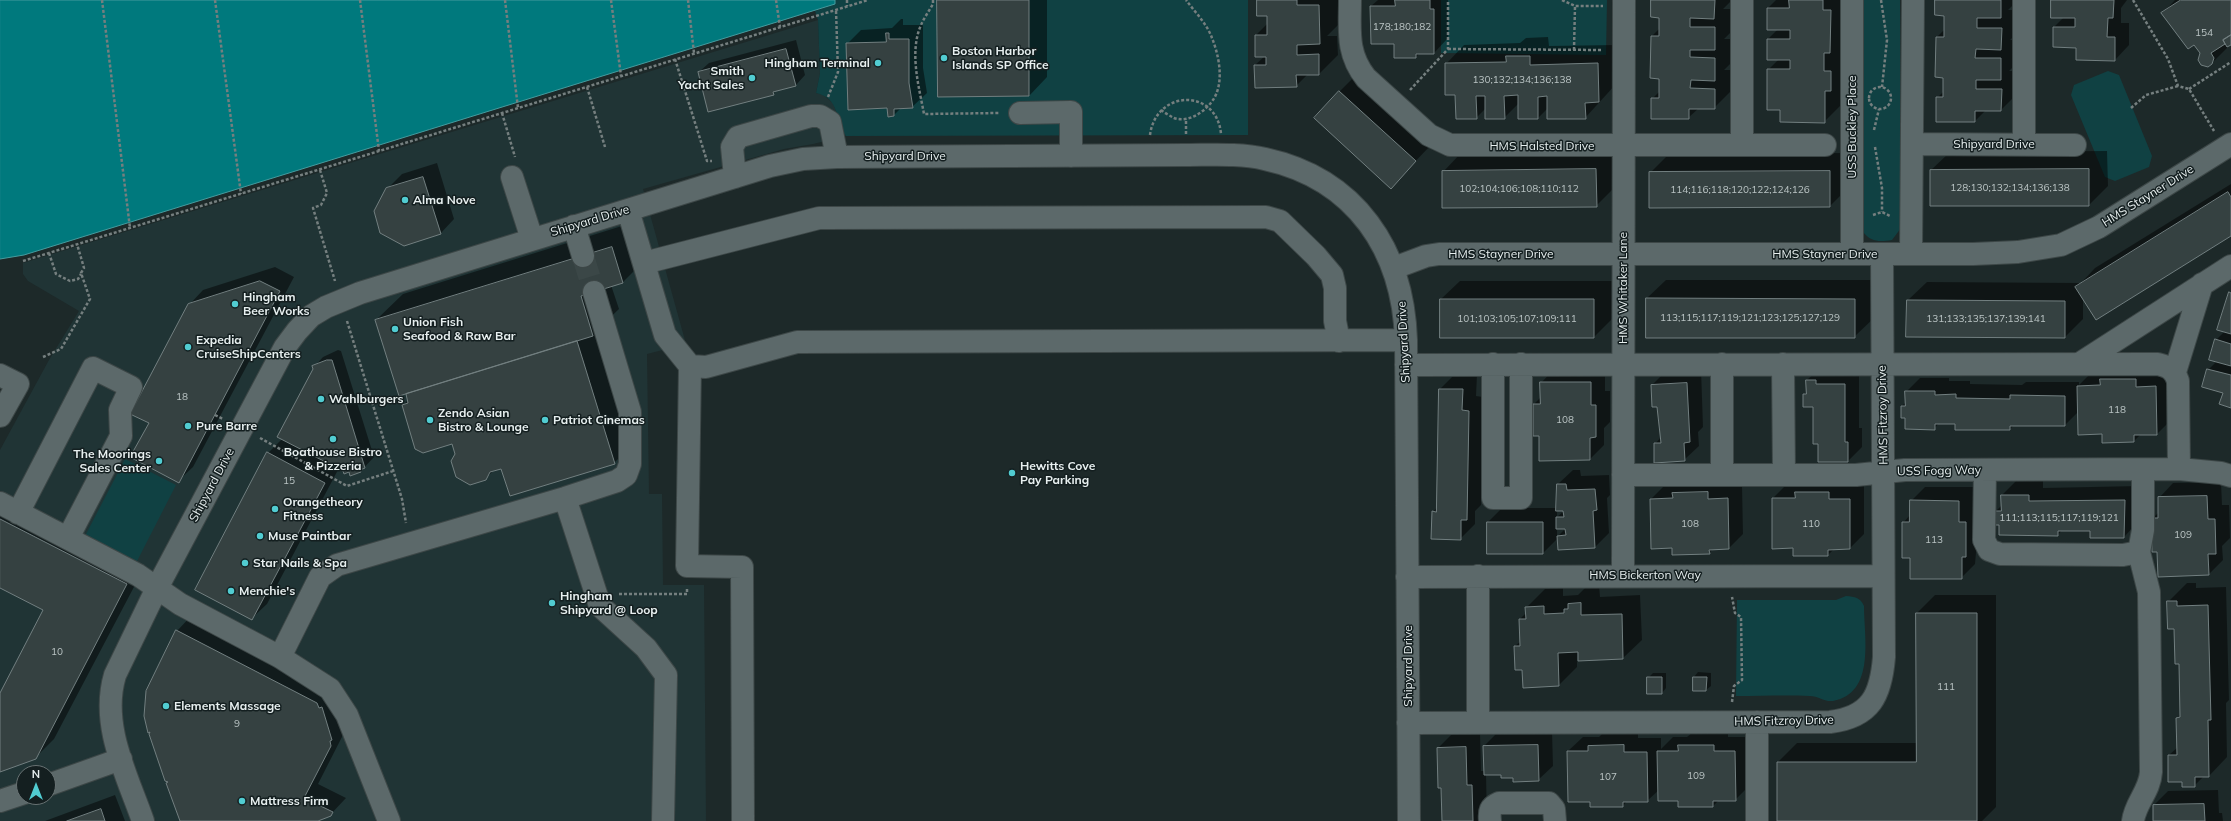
<!DOCTYPE html>
<html>
<head>
<meta charset="utf-8">
<style>
  body { margin:0 }
  #map { position:relative; width:2231px; height:821px; overflow:hidden; background:#1d2929; font-family:Mulish,sans-serif }
  canvas { display:block }
  .north { position:absolute; left:16px; top:765px; width:40px; height:40px; box-sizing:border-box; background:#141f20; border:1px solid #687273; border-radius:50%; rotate:0deg; font-size:11px; font-weight:700; line-height:16px; text-align:center; color:#e7efef }
  .north::after { content:''; display:block; margin:auto; width:14px; height:18px; background:#51ccd1; clip-path:polygon(50% 0,100% 100%,50% 72%,0 100%) }
</style>
</head>
<body>
<div id="map">
<canvas width="2231" height="821"></canvas>
<div class="north">N</div>
</div>
<script>
const g = document.querySelector('canvas').getContext('2d');
g.lineJoin = 'round';
function fill(path, color) { g.fillStyle = color; g.fill(path, 'evenodd'); }
function trace(path, color, width, dash) { g.strokeStyle = color; g.lineWidth = width; g.lineCap = dash ? 'butt' : 'round'; g.setLineDash(dash || []); g.stroke(path); }
function label(font, color, halo, rows, align = 'center') {
  g.font = font + ' Mulish,sans-serif'; g.lineWidth = 3; g.setLineDash([]); g.textBaseline = 'middle'; g.strokeStyle = halo; g.fillStyle = color; for (const [text, x, y, turn = 0] of rows) {
    g.save(); g.translate(x, y); g.rotate((+turn || 0) * Math.PI / 180); g.textAlign = isNaN(turn) ? turn : align; if (halo) g.strokeText(text, 0, 0); g.fillText(text, 0, 0); g.restore();
  }
}
fill(new Path2D(`
  M818,20L820,73L816,93L823,95L833,103L846,136L813,144L784,149L643,189L686,344L647,354L649,494H662L663,585H704L706,821H0V450L49,360L79,311L28,281L23,274V263ZM24,773H48V797H24Z`), '#203435');
fill(new Path2D(`
  M835,0H1248V135L846,136C835,120 840,98 816,93L820,73L818,20L815,11L835,4Z
  M1441,0H1607L1606,55L1441,53Z
  M1861,0H1900L1901,228L1892,240C1879,242 1871,242 1863,232Z
  M2108,71L2119,75L2152,156L2149,167L2115,181L2105,177L2071,95L2074,85Z
  M125,459L176,485L133,569L84,538Z
  M1846,596C1855,597 1860,597 1864,606C1864,637 1876,693 1833,701C1824,702 1818,696 1810,696C1785,695 1761,696 1736,696L1737,600H1836Z`), '#104143');
const water = new Path2D(`
  M0,0H835V4L24,255L0,259Z`);
fill(water, '#00797d');
trace(water, '#459c9f', 1);
fill(new Path2D(`
  M938,0H1047V77L1029,96Z
  M1258,0H1338V25L1327,36H1337L1338,55L1319,74H1308L1296,86L1255,65L1265,56L1256,35L1268,23V15Z
  M1378,0H1448V38L1434,53H1420L1416,57L1395,43L1371,6Z
  M1652,0H1732L1723,9H1734L1733,30L1724,39H1733V61L1724,70H1733V89L1714,108H1699L1688,118L1652,99L1660,91V78L1652,36L1660,28V17Z
  M1776,0H1849L1843,103L1824,122L1781,109L1768,70L1779,59H1768V39L1778,29L1768,8Z
  M1936,0H2018L2008,10H2020V30L2010,40H2019V61L2009,71H2020V91L2001,110H1986L1975,121H1937V98L1944,91V77L1937,37L1945,29V15Z
  M2052,0H2127L2121,8V23H2129V45L2115,60L2077,47L2054,27L2064,17Z
  M2175,0H2231V44L2212,63L2163,13Z
  M901,19H903V25H923V68L927,93L912,107H902L894,115L847,44L861,30L892,28Z
  M1548,37L1549,46L1616,45L1617,83L1585,118L1548,108L1538,118L1519,103L1504,118L1486,108L1476,118L1456,93L1446,64L1464,45L1520,43L1526,38Z
  M796,40L805,75L796,85L777,90L773,94L699,72L709,63Z
  M1354,77L1430,146L1391,187L1339,92Z
  M1615,151V187L1596,206L1443,172L1461,153Z
  M2107,151L2108,186L2089,205L1931,170L1950,152Z
  M1848,153L1849,187L1830,206L1650,173L1669,154Z
  M437,163L454,219L440,234L387,189L402,174Z
  M2231,184V235L2083,298V319L2065,337L1908,300L1927,282L2081,283L2095,268Z
  M638,221L649,256L623,282L611,285L619,309L597,330L633,444L614,463L502,468L494,470L485,479L456,454L452,443L403,405L408,400L406,393L376,320L403,294Z
  M275,267L294,277L193,467L178,481L150,423L189,305L203,290Z
  M1666,280H1873V319L1854,337L1647,298Z
  M1460,281H1613V318L1594,337L1441,299Z
  M2231,291V407L2208,370L2217,361L2216,340L2225,331Z
  M338,350L341,351L374,457L360,472L344,470L339,468L267,604L252,618L268,453L282,439L314,370V367L323,357Z
  M1822,366L1859,370V428H1862V447L1848,461L1819,443L1814,406L1804,395L1807,391V380Z
  M1555,368H1605V391H1610V422L1604,428V445L1590,459L1534,404L1541,397V383Z
  M1701,369L1703,427L1698,432L1699,446L1684,460L1655,444L1662,436L1661,422H1658V406L1652,385L1666,371Z
  M2092,372H2170L2171,420L2157,434H2141L2134,441L2103,442V433L2078,412L2065,425H2014L2010,429L1939,423L1934,429L1906,417L1902,406L1906,402V392L1920,378H1949V381H1970V384L2022,385L2026,382H2079V385Z
  M1454,375H1477L1476,396L1483,397L1481,505L1475,511V524L1460,539L1433,512L1437,507L1440,389Z
  M1573,470H1580L1581,476L1609,475L1610,495L1607,498L1609,533L1595,547L1558,538L1543,553L1488,522L1502,508H1557L1558,484ZM1557,510H1565L1557,517ZM1557,528H1566L1557,537Z
  M2016,481H2043V488L2139,486L2138,522L2124,537L2091,530H2062L2058,535L2000,524L1995,512L2002,505V495Z
  M2221,482L2222,505H2229L2230,538L2222,546L2223,560L2209,574L2158,550L2152,519L2159,512V498L2173,483Z
  M1787,484L1864,485V534L1850,548H1835L1828,555H1794V547L1773,498Z
  M1665,485H1742L1743,534L1729,548H1714L1709,553L1651,499Z
  M1925,487H1973V508H1980L1975,564L1961,578L1903,523L1910,515L1911,501Z
  M7,495L145,566L54,739L35,758L0,771V694L44,610L0,587V502Z
  M2187,583H2196V588L2226,587L2229,700L2226,703L2227,757L2209,776H2204L2194,786L2183,781L2169,755L2178,747L2177,718L2181,714L2180,663L2168,602Z
  M1588,585H1599L1600,597L1640,595L1642,640L1623,658L1579,660V651H1577V667L1558,686L1523,669L1515,646L1521,641L1520,619L1526,613V608L1545,589L1563,588V596L1578,595Z
  M1935,595H1996V807L1982,821H1778V762L1797,743H1917V613Z
  M191,616L331,689L345,731L318,784L346,798L330,815L315,821H181L169,781L177,631Z
  M1698,672L1711,673V686L1706,690L1694,677Z
  M1653,673H1666V688L1662,693L1648,678Z
  M1552,731L1553,766L1538,780L1502,774H1486L1487,821H1443L1438,748L1452,734L1480,733L1481,771H1484V746L1498,732Z
  M1728,731V737H1749V786L1735,800H1719L1713,806H1679V800L1659,790L1647,801H1627L1623,806L1591,801L1568,751L1583,737H1599L1604,732H1638V738H1661V749L1673,737H1687L1693,732Z
  M2218,790L2219,813H2222L2223,821H2152L2154,819V805L2168,791Z
  M115,795L125,821H45Z`), '#0007');
const building = new Path2D(`
  M937,0H1029V96L938,97Z
  M1257,0H1297V5H1319L1320,44L1297,45V55L1319,54V75H1296L1297,87L1255,88L1254,65H1266V57H1255V35H1267V16H1257Z
  M1395,0H1430V9H1434V54H1416V58H1394V44H1371L1370,6H1395Z
  M1651,0H1715L1714,19L1690,18V27H1715V50H1690V57L1715,58V81L1691,80L1690,88L1715,89V109H1689V119H1651V98H1659V79L1650,78L1651,36H1659V18L1651,17Z
  M1789,0H1823V10H1831L1830,53H1824V71H1831V91H1825V123L1780,122V110H1767V69H1790V60H1767V39H1790V30H1767V8H1789Z
  M1935,0H2001V18H1977V28H2002L2001,50L1976,49L1975,58H2001V80H1976V89H2002L2001,111H1975V122H1936V97H1943V78L1935,77L1936,37H1944V16L1935,15Z
  M2051,0H2114L2113,18H2108L2107,37H2115V61L2076,60V48L2053,47V27H2075V18H2051Z
  M2181,0H2231V35L2223,40L2225,44L2211,53L2214,58L2212,64L2208,67L2201,65L2198,60L2200,53L2194,45L2188,49L2161,13Z
  M886,33H889V39H909V83L913,108L894,109V116L888,117L887,108L848,110L846,43L886,42Z
  M2231,35V45L2227,47L2223,40Z
  M786,49L796,86L773,92L774,95L708,112L698,72Z
  M1506,56H1530V65L1598,63L1599,102L1585,103L1586,119H1547V96L1538,97V119H1518V95L1504,96L1505,119H1485V96H1476L1477,119H1456L1455,95H1445V63L1506,62Z
  M1339,91L1416,161L1391,189L1314,118Z
  M1596,169L1597,207L1442,208V171Z
  M2089,169V206H1930V170Z
  M1830,171V207L1649,208V172Z
  M423,177L441,234L404,246L380,233L374,211L386,188Z
  M2228,192L2231,197V236L2096,320L2075,287Z
  M612,247L623,283L581,296L593,336L399,396L375,320Z
  M260,281L280,291L179,483L130,457L149,423L130,414L188,304Z
  M2229,292L2231,293V334L2217,330Z
  M1646,298L1855,299V338H1646Z
  M1440,299H1594V338H1440Z
  M1907,300L2065,301V338L1906,337Z
  M2215,339L2231,344V366L2209,360Z
  M577,341L615,464L510,496L501,469L490,472L486,480L470,485L456,477L451,461L455,454L452,444L423,453L415,449L402,405L408,403L406,394Z
  M327,360H332L365,468L360,470L361,472L350,476L349,472L344,474L343,471L277,437L313,369L312,366Z
  M2207,369L2231,375V408L2219,404L2223,393L2202,387Z
  M2100,379H2136V387L2156,386L2157,435H2134V442L2102,443V434L2078,435L2077,386L2100,385Z
  M1806,380H1816V384H1845V442H1848V462H1818V444H1813V407H1803V394H1806Z
  M1540,382H1591V405H1596V437L1590,438V460L1539,461V436H1533V404H1540Z
  M1687,383L1690,442L1684,443L1685,461L1654,463V443H1661L1657,407H1652L1651,385Z
  M1439,389H1463L1462,410L1469,411L1467,520H1461V540L1431,539L1432,511L1436,512Z
  M1905,391H1935V395L1956,394V398L2010,399V395L2065,396V426H2010V430H1955V424H1935V430L1905,429V418H1901V406H1905Z
  M267,452L325,483L252,620L195,590Z
  M1557,484H1566L1567,490L1595,489L1597,510L1593,511L1595,548L1558,550L1557,536L1566,535L1565,529H1556V517H1564L1563,511H1556Z
  M1708,492V499L1728,498L1729,549L1709,550L1710,554L1672,555V548L1651,549L1650,499L1673,498L1672,493Z
  M1795,492H1829V499H1850V549L1828,550V556H1793V548L1772,549V498H1795Z
  M2001,495H2029V501L2125,500L2124,538H2090V531H2058V536L1999,535V525H1994V511H2001Z
  M2207,496L2208,519H2215L2216,554H2208L2209,575L2158,577L2157,552H2152L2151,518H2158V497Z
  M1910,500L1959,501V522H1966V557H1962V579H1910V558H1902V522H1909Z
  M0,519L127,584L36,759L0,772V693L43,610L0,588Z
  M1487,522H1543V554H1487Z
  M2167,601H2177V606L2208,605L2211,720H2208L2209,777H2195V787H2182V782H2168V755H2177L2176,718L2180,717L2179,664H2175L2174,629H2168Z
  M1581,603V615L1622,614L1623,659L1578,661V652L1558,653L1559,686L1523,688L1522,670H1515L1514,646H1520L1519,619H1526L1525,607L1544,606V614L1564,613V609H1568V604Z
  M1916,613H1977V821H1777V762H1916Z
  M176,630L317,703L319,708L322,707L332,740L330,741L331,746L304,798L333,812L331,816L318,821H180L166,783L168,782L165,781L149,734L150,732L148,733L144,716L146,691Z
  M1647,677H1662V694H1647Z
  M1693,677H1707L1706,691H1693Z
  M1538,745L1539,781L1513,782V778H1501V775H1484L1483,746Z
  M1624,745V752H1647L1648,802H1623V807H1590V802H1568L1567,751H1588V746Z
  M1678,745H1714V751H1735L1736,801H1713V807H1678V801H1658L1657,751H1678Z
  M1466,747L1467,785H1472L1473,821H1442L1441,788H1438L1437,748Z
  M2204,804L2205,821H2153V805Z
  M101,809L105,821H67Z`);
fill(building, '#354141');
trace(building, '#727f80', 1);
trace(new Path2D(`
  M583,256L594,292`), '#3b4747', 22, [22, 11]);
const minor = new Path2D(`
  M1350,0C1350,30 1346,53 1366,78L1429,135L1450,145H1825
  M1742,0V145
  M2024,0V144
  M1020,113L1071,112V156
  M1912,144L2075,145
  M512,177L532,239
  M735,177L732,147L738,137L811,116H820L830,122L837,157
  M628,210L665,335L690,366L687,566L742,567L743,821
  M574,226L583,256
  M1852,254V0
  M1911,254L1913,0
  M644,263L819,218L1266,217L1280,221L1316,256L1332,275L1335,288V321L1339,341
  M1394,268L1426,256L1439,254H1973L2018,252L2061,245L2099,227L2231,144
  M1493,364V498H1521V364
  M1722,364V475
  M1783,364L1784,475
  M2079,364L2231,266
  M1406,365L2158,364C2169,367 2174,369 2178,381L2179,469
  M690,366L706,367L797,342L1406,340
  M2175,372L2202,284
  M0,375L18,384L0,416
  M1985,470L1984,540L1989,550L2000,554L2123,555L2139,552
  M1623,475H1856L1905,470L2179,469L2221,473L2231,476
  M565,498L600,606L646,648L666,675L663,821
  M0,503L138,575L180,604L280,657L330,689L347,715L389,821
  M18,513L93,368L131,387L120,410L121,436L68,538
  M1623,575L1624,0
  M1478,576V722
  M1407,577L1883,576
  M280,657L320,577L337,565L565,498L617,481L626,475L630,464V412L594,292
  M1757,722V821
  M1408,723L1830,722C1871,717 1881,695 1884,657L1882,254
  M48,785L121,759
  M0,801L24,793
  M143,821C127,775 100,725 115,675L157,588L285,347L297,331L311,316L326,307L360,293L770,166L803,159L837,157L1186,155C1211,155 1240,153 1265,159C1356,179 1403,250 1406,340L1409,821
  M1490,821C1489,811 1490,807 1499,803H1549L1554,809L1555,821
  M2133,821C2135,803 2150,791 2151,772L2149,592L2139,552L2143,530V470`);
trace(minor, '#3d4747', 24);
trace(new Path2D(`
  M102,0L130,228
  M215,0L241,194
  M360,0L379,151
  M505,0L518,108
  M611,0L621,76
  M688,0L694,53
  M776,0L780,27
  M847,0V6
  M933,0V4C929,11 924,18 921,25C909,52 919,87 924,114L999,113
  M1562,0L1575,6H1603
  M1881,0L1887,40L1882,87
  M2133,0L2168,59L2178,86L2189,89L2214,131
  M1448,49L1603,50
  M1574,50L1575,6
  M675,59L707,161H712
  M1869 98a11 11 0 1 1 22 0a11 11 0 1 1-22 0Z
  M587,87L605,147
  M2189,89L2231,62
  M1410,90L1448,49V0
  M828,97L838,72L836,10
  M2131,108L2146,95L2178,86
  M1161,110C1165,113 1170,116 1174,118C1191,124 1212,107 1217,92C1223,75 1218,53 1212,38C1207,24 1195,12 1186,0
  M502,113L515,157
  M1874,130L1879,109
  M1186,134V119
  M1150,135C1156,89 1217,88 1221,134
  M1875,147L1882,188V212
  M320,170L327,193L321,205L313,208L335,281
  M1873,215L1882,212L1890,216
  M49,253L56,274L70,281L78,279L81,274
  M23,261L868,0
  M347,321L402,499L406,523
  M43,357L61,349L90,299L81,273L84,268L77,244
  M215,415L223,419
  M260,438L347,486L393,471
  M619,594H687V587
  M1732,702L1734,686L1742,680L1741,617L1735,613L1732,597`), '#757f7f', 2.5, [3, 2]);
trace(minor, '#5c696a', 22);
for (const [x, y, r, color] of [
  [944,58,4,"#51ccd1"],
  [878,63,4,"#51ccd1"],
  [752,78,4,"#51ccd1"],
  [405,200,4,"#51ccd1"],
  [235,304,4,"#51ccd1"],
  [395,329,4,"#51ccd1"],
  [188,347,4,"#51ccd1"],
  [321,399,4,"#51ccd1"],
  [430,420,4,"#51ccd1"],
  [545,420,4,"#51ccd1"],
  [188,426,4,"#51ccd1"],
  [333,439,4,"#51ccd1"],
  [159,461,4,"#51ccd1"],
  [1012,473,4,"#51ccd1"],
  [275,509,4,"#51ccd1"],
  [260,536,4,"#51ccd1"],
  [245,563,4,"#51ccd1"],
  [231,591,4,"#51ccd1"],
  [552,603,4,"#51ccd1"],
  [166,706,4,"#51ccd1"],
  [242,801,4,"#51ccd1"]
]) { const dot = new Path2D(); dot.arc(x, y, r, 0, 2 * Math.PI); g.fillStyle = color; g.fill(dot); trace(dot, '#141f20', 1.5); }
label('10px', '#bac4c4', null, [
  ["178;180;182",1402,27],
  ["154",2204,33],
  ["130;132;134;136;138",1522,80],
  ["128;130;132;134;136;138",2010,188],
  ["102;104;106;108;110;112",1519,189],
  ["114;116;118;120;122;124;126",1740,190],
  ["113;115;117;119;121;123;125;127;129",1750,318],
  ["101;103;105;107;109;111",1517,319],
  ["131;133;135;137;139;141",1986,319],
  ["18",182,397],
  ["118",2117,410],
  ["108",1565,420],
  ["15",289,481],
  ["111;113;115;117;119;121",2059,518],
  ["108",1690,524],
  ["110",1811,524],
  ["109",2183,535],
  ["113",1934,540],
  ["10",57,652],
  ["111",1946,687],
  ["9",237,724],
  ["109",1696,776],
  ["107",1608,777]
]);
label('bold 12px', '#e7efef', '#141f20', [
  ["Boston Harbor",952,51],
  ["Islands SP Office",952,65],
  ["Hingham Terminal",870,63,"right"],
  ["Smith",744,71,"right"],
  ["Yacht Sales",744,85,"right"],
  ["Alma Nove",413,200],
  ["Hingham",243,297],
  ["Beer Works",243,311],
  ["Union Fish",403,322],
  ["Seafood & Raw Bar",403,336],
  ["Expedia",196,340],
  ["CruiseShipCenters",196,354],
  ["Wahlburgers",329,399],
  ["Zendo Asian",438,413],
  ["Bistro & Lounge",438,427],
  ["Patriot Cinemas",553,420],
  ["Pure Barre",196,426],
  ["Boathouse Bistro",333,452,"center"],
  ["& Pizzeria",333,466,"center"],
  ["The Moorings",151,454,"right"],
  ["Sales Center",151,468,"right"],
  ["Hewitts Cove",1020,466],
  ["Pay Parking",1020,480],
  ["Orangetheory",283,502],
  ["Fitness",283,516],
  ["Muse Paintbar",268,536],
  ["Star Nails & Spa",253,563],
  ["Menchie's",239,591],
  ["Hingham",560,596],
  ["Shipyard @ Loop",560,610],
  ["Elements Massage",174,706],
  ["Mattress Firm",250,801]
], 'left');
label('12px', '#e7efef', '#141f20', [
  ["USS Buckley Place",1852,127,-90],
  ["Shipyard Drive",1994,144],
  ["HMS Halsted Drive",1542,146],
  ["Shipyard Drive",905,156],
  ["HMS Stayner Drive",2148,196,-32],
  ["Shipyard Drive",590,221,-17],
  ["HMS Stayner Drive",1501,254],
  ["HMS Stayner Drive",1825,254],
  ["HMS Whitaker Lane",1623,288,-90],
  ["Shipyard Drive",1404,342,-93],
  ["HMS Fitzroy Drive",1883,415,-91],
  ["USS Fogg Way",1939,471,-1],
  ["Shipyard Drive",212,485,-62],
  ["HMS Bickerton Way",1645,575],
  ["Shipyard Drive",1408,666,-90],
  ["HMS Fitzroy Drive",1784,721,-1]
]);
</script>
</body>
</html>
